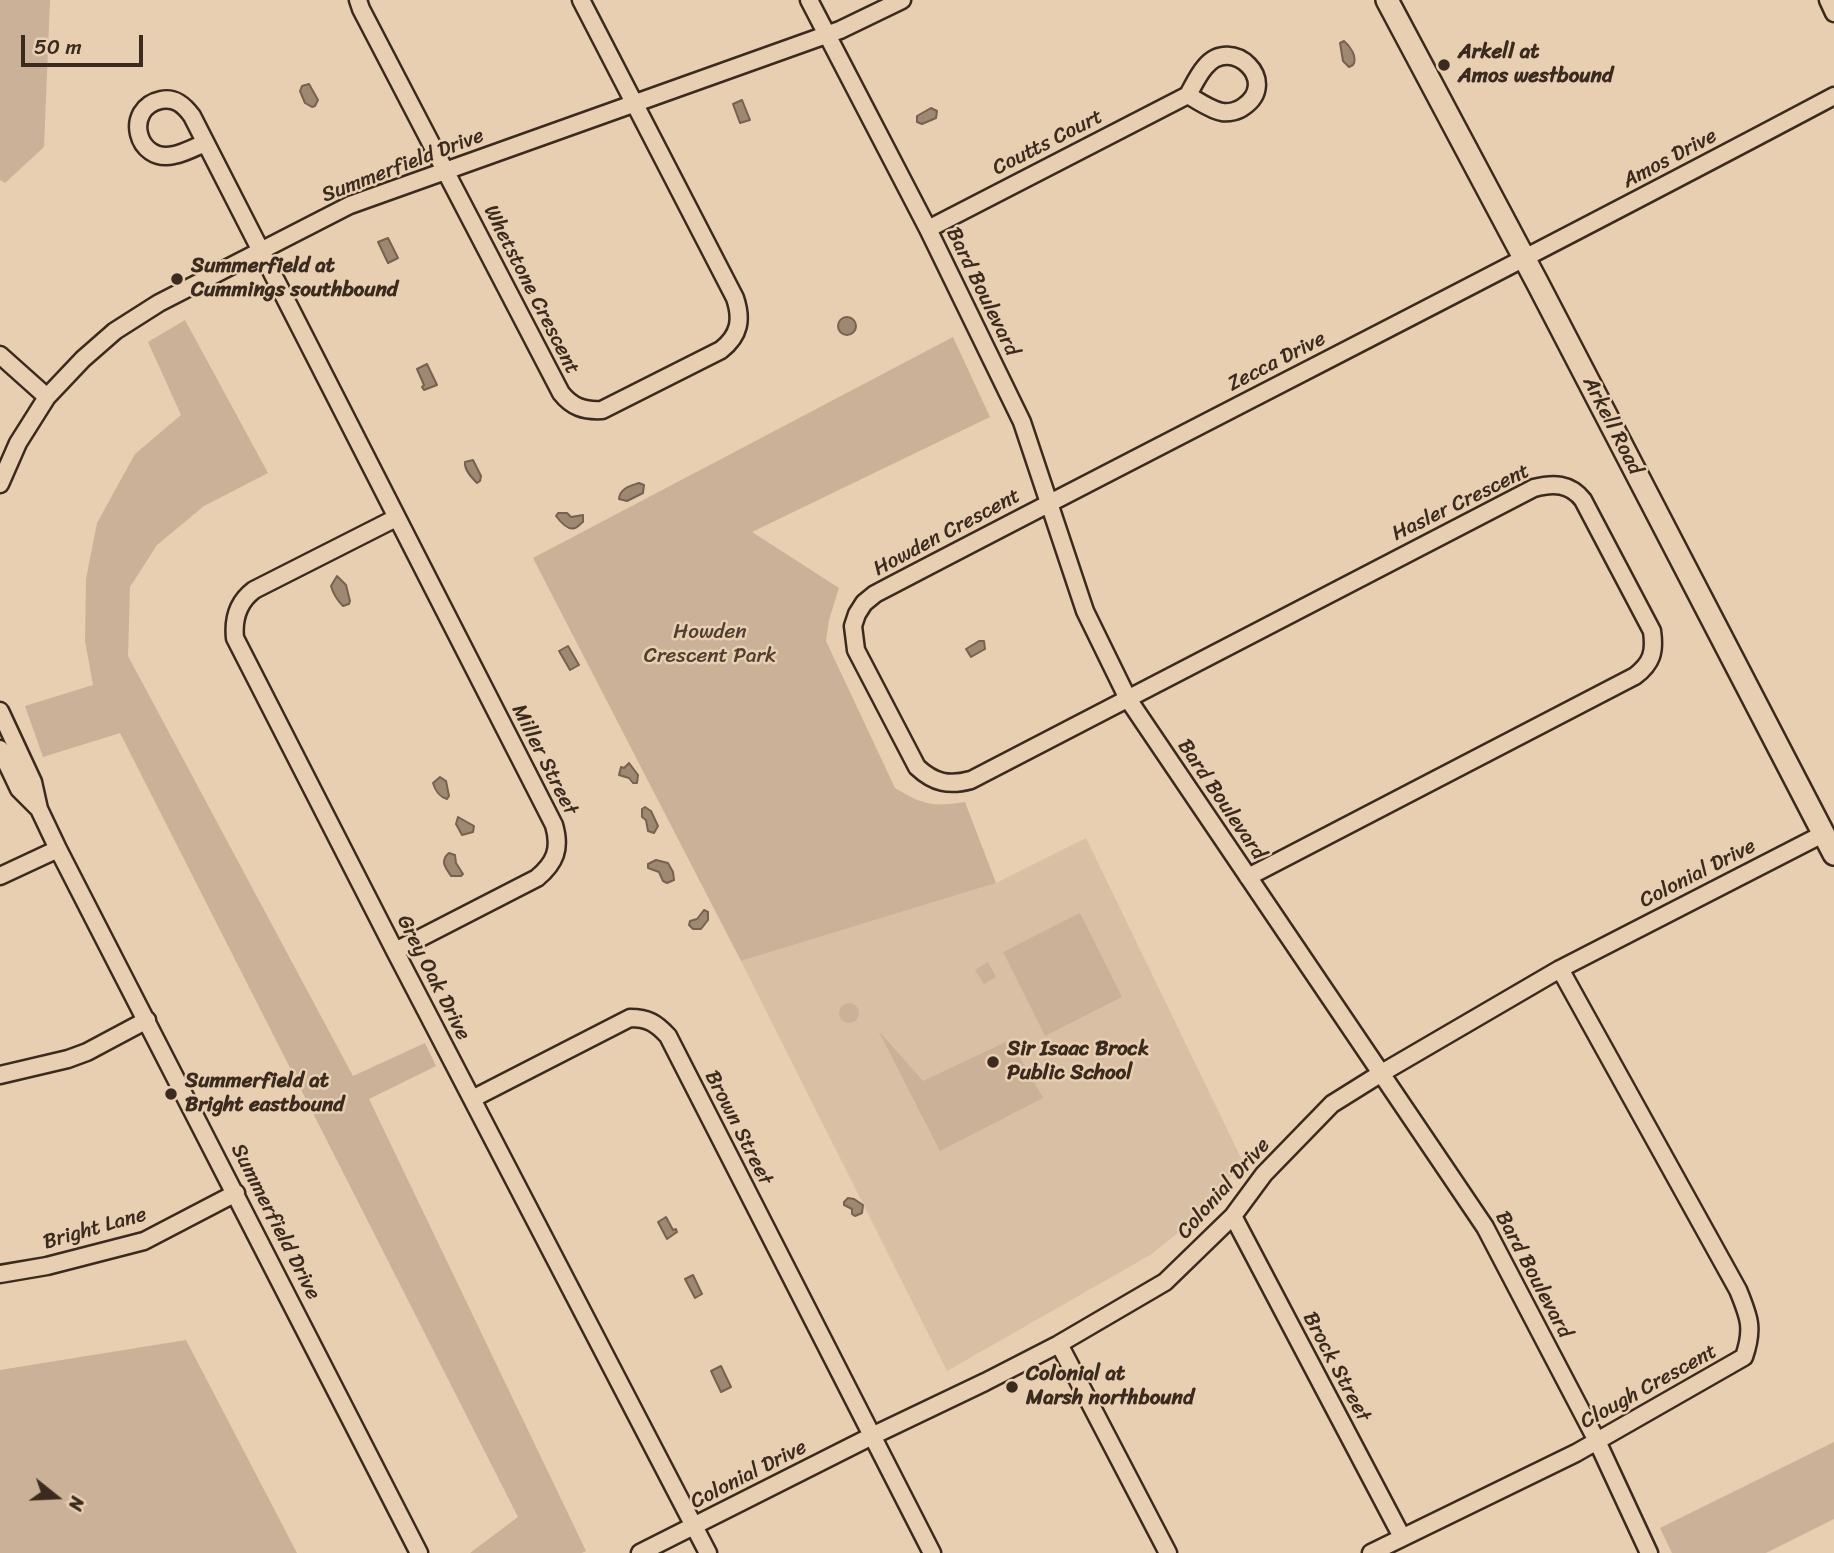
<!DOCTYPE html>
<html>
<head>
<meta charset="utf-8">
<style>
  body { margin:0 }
  #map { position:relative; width:1834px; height:1553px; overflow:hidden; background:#e9cfb1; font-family:Sriracha,sans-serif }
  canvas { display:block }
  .north { position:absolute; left:21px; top:1462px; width:70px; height:70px; -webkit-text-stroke:5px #e9cfb1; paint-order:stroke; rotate:108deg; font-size:19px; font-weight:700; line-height:28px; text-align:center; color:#3b2a1e }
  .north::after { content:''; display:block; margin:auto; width:24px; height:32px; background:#3b2a1e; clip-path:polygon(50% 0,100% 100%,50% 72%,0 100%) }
  .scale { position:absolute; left:21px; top:35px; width:122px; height:32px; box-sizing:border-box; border:4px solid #3b2a1e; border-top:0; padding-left:9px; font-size:21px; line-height:24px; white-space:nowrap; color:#3b2a1e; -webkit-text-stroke:5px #e9cfb1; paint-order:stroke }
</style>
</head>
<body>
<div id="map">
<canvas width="1834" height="1553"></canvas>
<div class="north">N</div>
<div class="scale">50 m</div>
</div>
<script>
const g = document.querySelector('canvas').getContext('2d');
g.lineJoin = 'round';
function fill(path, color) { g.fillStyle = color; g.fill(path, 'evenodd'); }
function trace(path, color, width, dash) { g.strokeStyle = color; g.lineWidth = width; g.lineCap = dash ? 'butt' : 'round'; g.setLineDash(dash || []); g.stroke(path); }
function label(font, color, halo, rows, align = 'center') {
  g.font = font + ' Sriracha,sans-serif'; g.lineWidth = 5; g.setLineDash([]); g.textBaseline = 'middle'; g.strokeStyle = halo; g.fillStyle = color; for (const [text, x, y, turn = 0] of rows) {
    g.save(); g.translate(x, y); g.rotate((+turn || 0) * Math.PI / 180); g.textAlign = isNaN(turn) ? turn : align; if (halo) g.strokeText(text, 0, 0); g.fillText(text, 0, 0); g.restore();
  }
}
fill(new Path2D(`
  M1086,838L1243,1162L1197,1217L1152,1254L947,1371L741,961L996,883Z`), '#d9c0a4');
fill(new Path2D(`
  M0,0H50L44,147L5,183L0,180Z
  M185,320L268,473L204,506L157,545L130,587L128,656L353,1076L425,1043L436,1066L369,1099L586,1551L582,1553H470L518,1517L120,733L43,757L25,706L93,685L85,641L86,579L97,523L135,454L181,415L148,342Z
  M953,337L990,417L752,532L839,588L829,620L826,641L895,788C923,805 933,807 965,802L996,883L741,961L533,558Z
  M1080,913L1122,997L1045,1036L1003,952Z
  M988,962L996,977L984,984L975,970Z
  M839 1013a10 10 0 1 1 20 0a10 10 0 1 1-20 0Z
  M878,1030L923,1081L1010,1040L1043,1098L940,1151Z
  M186,1340L297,1553H0V1370Z
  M1834,1442V1519L1766,1553H1672L1660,1528Z`), '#cab197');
const water = new Path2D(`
  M1344,41C1350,46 1358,57 1353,65L1349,67L1343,61L1340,43Z
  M309,84L318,100L315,106L312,107L305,103L300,91L302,86Z
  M742,100L750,120L740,123L733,104Z
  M931,108L937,111L936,118L922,124L917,122V116Z
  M388,238L398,258L388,263L378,242Z
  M838 326a9 9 0 1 1 18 0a9 9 0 1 1-18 0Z
  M427,364L437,385L424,390L422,387L424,385L417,369Z
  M473,460L481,476L480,481L477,483C472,478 464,470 465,462Z
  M639,483L644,485L643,493L627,501L619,499C620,488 630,486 639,483Z
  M558,513H567L571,517L583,515V522C580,524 578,527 575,528C568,531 559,520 556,516Z
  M337,576L346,585L350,601L349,604L343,606C338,601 333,593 331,586Z
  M979,641H984L985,649L971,657L966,649Z
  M568,646L579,665L570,670L559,651Z
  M629,763L638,775L637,783H633L629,778L619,775L621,767L624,768Z
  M440,777L446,781L449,796L447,799C438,796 435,790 433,783Z
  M645,807L651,811L658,826L654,833L648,831L646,820L642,817V809Z
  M458,817L474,826L473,832L462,835L456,824Z
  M449,853L455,855L456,863L463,874L461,876H451C446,868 439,861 449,853Z
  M656,860L668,863L673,872L674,880L667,883L663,881L659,872L648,868V864Z
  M704,910L708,912V920L701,929H693L689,925L690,921L697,919Z
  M848,1198L854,1199L863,1205L862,1213L855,1216L852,1214V1209L844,1205V1202Z
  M666,1217L673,1230L676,1229L677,1232L667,1239L658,1222Z
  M693,1275L702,1294L695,1298L685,1279Z
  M721,1366L731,1387L721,1392L711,1371Z`);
fill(water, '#9e8872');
trace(water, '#766250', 2);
const street = new Path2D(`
  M358,0L361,9L561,393C572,407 584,411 602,410L721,350C740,335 742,319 735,298L581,0
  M809,0L928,229L1022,422L1085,611L1128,699L1485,1227L1597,1441L1649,1553
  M1828,0L1834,13
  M205,143C195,147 185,153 174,155C136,164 123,108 161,100C175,97 184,105 192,116L554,825C561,849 555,863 537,878L395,951
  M928,229L1188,95C1193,86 1198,75 1205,67C1232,34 1281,82 1243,107C1238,111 1229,113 1222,112C1211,110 1198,101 1188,95
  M0,355L47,397
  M0,484L18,443L47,397L83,359L115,331L159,303L350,205L840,30L902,0
  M396,518L254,590C238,602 233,618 235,638L395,951L708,1553
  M0,711L33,782L39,809L58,849L419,1553
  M0,749L19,789L39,809
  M0,876L58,849
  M1248,877L1635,676C1652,663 1655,652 1652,631L1583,500C1570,483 1553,483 1534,488L971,780C949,786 934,783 917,767L856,650L853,626L857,614L864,603L875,594C1194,427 1516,265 1834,96
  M0,1075L68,1059L87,1052L147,1020
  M472,1099L630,1018C648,1018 656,1023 668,1036L932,1553
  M1233,1216L1402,1537
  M0,1274L47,1266L144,1241L236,1193
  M1059,1344L1168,1553
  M640,1553L872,1436L985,1382L1059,1344L1165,1282L1233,1216L1264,1174L1332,1104L1380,1074L1560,969L1823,834
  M1371,1553L1576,1453L1744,1357C1754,1328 1749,1317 1738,1290L1560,969`);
const secondary = new Path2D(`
  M1387,0L1538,284L1834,854`);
trace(street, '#3b2a1e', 21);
trace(secondary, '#3b2a1e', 26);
trace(street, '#e9cfb1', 16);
trace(secondary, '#e9cfb1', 21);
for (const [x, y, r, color] of [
  [1444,65,7,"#3b2a1e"],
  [177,279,7,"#3b2a1e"],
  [993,1062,7,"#3b2a1e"],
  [171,1094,7,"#3b2a1e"],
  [1012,1387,7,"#3b2a1e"]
]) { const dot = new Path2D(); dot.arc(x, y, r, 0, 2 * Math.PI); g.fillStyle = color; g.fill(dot); trace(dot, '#e9cfb1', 2.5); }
label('bold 21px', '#3b2a1e', '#e9cfb1', [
  ["Arkell at",1458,53],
  ["Amos westbound",1458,77],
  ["Summerfield at",191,267],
  ["Cummings southbound",191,291],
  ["Sir Isaac Brock",1007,1050],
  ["Public School",1007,1074],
  ["Summerfield at",185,1082],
  ["Bright eastbound",185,1106],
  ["Colonial at",1026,1375],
  ["Marsh northbound",1026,1399]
], 'left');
label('21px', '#3b2a1e', '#e9cfb1', [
  ["Coutts Court",1048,143,-27],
  ["Amos Drive",1670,159,-28],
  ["Summerfield Drive",403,166,-21],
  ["Whetstone Crescent",531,290,63],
  ["Bard Boulevard",982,292,64],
  ["Zecca Drive",1277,362,-27],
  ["Arkell Road",1612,426,63],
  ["Hasler Crescent",1461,503,-26],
  ["Howden Crescent",947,533,-28],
  ["Miller Street",544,760,63],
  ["Bard Boulevard",1221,800,56],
  ["Colonial Drive",1698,874,-27],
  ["Grey Oak Drive",433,978,63],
  ["Brown Street",738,1128,63],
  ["Colonial Drive",1224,1189,-48],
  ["Summerfield Drive",275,1222,63],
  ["Bright Lane",95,1229,-16],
  ["Bard Boulevard",1533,1275,62],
  ["Brock Street",1336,1367,62],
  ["Clough Crescent",1649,1387,-29],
  ["Colonial Drive",749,1475,-27]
]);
label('21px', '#503e30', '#e9cfb1', [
  ["Howden",710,633],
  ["Crescent Park",710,657]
]);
</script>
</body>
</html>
